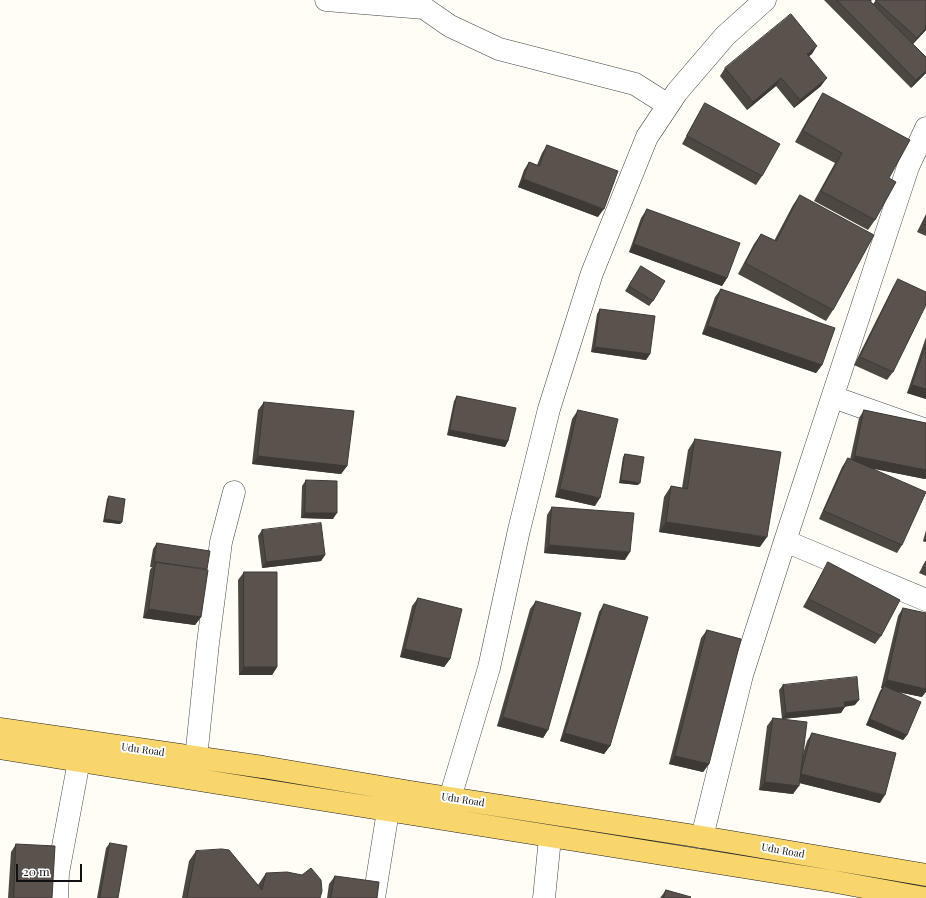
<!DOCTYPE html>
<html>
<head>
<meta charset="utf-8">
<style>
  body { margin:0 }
  #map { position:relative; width:926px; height:898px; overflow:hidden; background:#fffdf5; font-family:"Playfair Display",serif }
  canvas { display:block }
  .scale { position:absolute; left:16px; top:864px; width:66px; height:18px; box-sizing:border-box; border:2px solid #111; border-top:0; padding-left:5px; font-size:12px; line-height:14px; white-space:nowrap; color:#111; -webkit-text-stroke:3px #fff; paint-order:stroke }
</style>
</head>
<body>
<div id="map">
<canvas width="926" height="898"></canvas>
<div class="scale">20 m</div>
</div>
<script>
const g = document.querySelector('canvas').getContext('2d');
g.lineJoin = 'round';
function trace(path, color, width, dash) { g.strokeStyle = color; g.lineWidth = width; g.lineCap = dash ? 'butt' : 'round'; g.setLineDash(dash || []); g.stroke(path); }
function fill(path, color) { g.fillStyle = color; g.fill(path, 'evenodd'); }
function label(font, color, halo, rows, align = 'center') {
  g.font = font + ' "Playfair Display",serif'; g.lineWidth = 4; g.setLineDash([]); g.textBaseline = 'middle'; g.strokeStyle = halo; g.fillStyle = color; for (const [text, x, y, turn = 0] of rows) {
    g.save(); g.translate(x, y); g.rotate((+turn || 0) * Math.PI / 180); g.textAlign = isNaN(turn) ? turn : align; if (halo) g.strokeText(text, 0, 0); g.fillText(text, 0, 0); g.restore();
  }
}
const minor = new Path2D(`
  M326,0L424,8L450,26L499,49L635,84L668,105
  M833,397L926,430
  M785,541L926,600
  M196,758L208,643L221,542L234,492
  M450,798L489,668L519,530L549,409L592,273L647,137L677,92L725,36L765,0
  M702,837L742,675L785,541L908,167L926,128
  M57,898L58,873L79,761
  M374,898L388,811
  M544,898L550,838`);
const major = new Path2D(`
  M0,729L263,767L411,792L702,837L926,875
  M0,748L831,881L924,898`);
trace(minor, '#444', 23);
trace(major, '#222', 23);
trace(minor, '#fff', 22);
trace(major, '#f9d66b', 22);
fill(new Path2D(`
  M824,0H872L871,1L873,4L876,0H926V30L913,44L926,73L911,88Z
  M812,54L809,56L821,86L794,108L776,86L747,110L720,76L725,68Z
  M823,93L889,178L875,220L868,230L814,201L835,163L795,142L816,104Z
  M705,103L762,176L756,185L682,144L700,111Z
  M547,145L598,217L518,187L524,170L529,162L537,165L542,153Z
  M800,195L833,310L826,321L738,274L754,244L761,234L774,241L793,205Z
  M647,209L727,278L722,286L629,252L641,218Z
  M926,214V236L917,232Z
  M641,266L653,301L649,306L625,291Z
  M898,279L893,372L887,380L854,365L893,287Z
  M721,289L822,365L816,373L702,334L715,297Z
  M600,309L650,354L646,360L591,352L597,314Z
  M926,337V399L907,393Z
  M457,396L508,441L505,447L447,435L454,401Z
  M264,402L347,466L341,474L252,464L258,410Z
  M578,410L595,506L555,497L572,419Z
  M864,410L926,423V478L925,479L871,468L902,545L897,553L819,519L842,467L848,458L850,460L859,418Z
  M695,439L760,547L659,532L664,497L671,486L682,488L688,450Z
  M625,454L638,485L619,483L623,457Z
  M306,480L333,519L301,518L302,486Z
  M109,496L122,522L120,524L103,522L107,499Z
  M552,507L625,560L544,553L547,515Z
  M262,530L325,555L321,561L262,568L258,536Z
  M926,530V542L923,541Z
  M157,543L201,617L195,625L143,618L150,570L152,567H150L153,549Z
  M926,560V576L919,573Z
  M828,562L881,636L875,644L803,607Z
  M244,572L277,667L272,675H239L238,580Z
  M418,598L450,659L444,667L400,657L412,606Z
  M536,601L548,730L543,738L497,726L530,609Z
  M604,604L610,746L604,754L560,741L599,612Z
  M903,608L922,697L898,692L907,735L903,740L866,725L880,691L882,688H881L898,616Z
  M707,630L709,764L703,772L669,764L701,638Z
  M783,685L855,705L844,707L841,713L782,719L803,754L807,741L812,733L880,803L799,783L793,794L759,790L767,726L773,718L782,719L779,690Z
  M110,843L118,898H97L106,848Z
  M16,844L52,898H8L11,852Z
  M196,851L258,885L266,873L320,898H182L189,861Z
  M335,876L377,898H327L329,884Z
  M666,890L690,898H660Z`), '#4d4742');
fill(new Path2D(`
  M926,28V30L911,46L917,38Z
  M817,46L812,54L801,62L807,54Z
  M926,71V73L911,88L916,80Z
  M781,78L776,86L747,110L753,102Z
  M827,78L821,86L794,108L800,100Z
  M523,179L604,209L598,217L518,187Z
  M634,244L727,278L722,286L629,252Z
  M708,326L822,365L816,373L702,334Z
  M595,347L650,354L646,360L591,352Z
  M912,385L926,389V399L907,393Z
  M450,430L508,441L505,447L447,435Z
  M258,456L347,466L341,474L252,464Z
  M855,456L926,470V478L925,479L849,464Z
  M621,480L640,483L638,485L619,483Z
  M560,489L600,498L595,506L555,497Z
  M305,513H337L333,519L301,518Z
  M105,519L122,522L120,524L103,522Z
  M666,522L767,537L760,547L659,532Z
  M926,538V542L923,541Z
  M549,545L630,552L625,560L544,553Z
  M325,555L321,561L262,568L266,562Z
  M149,609L201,617L195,625L143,618Z
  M405,649L450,659L444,667L400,657Z
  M244,667H277L272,675H239Z
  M887,680L926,689V692L922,697L883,689L884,686L882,688H881Z
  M859,700L855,705L840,707L844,702Z
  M845,707L841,713L782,719L786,713Z
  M503,717L548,730L543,738L497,726Z
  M870,719L907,735L903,740L866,725Z
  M565,733L610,746L604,754L560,741Z
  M675,756L709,764L703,772L669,764Z
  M801,774L885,795L880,803L796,782Z
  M765,782L799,786L793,794L759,790Z`), '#3f3936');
const building = new Path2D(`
  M837,0H869L926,57V71L916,80Z
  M876,0H926V28L917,38L876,1Z
  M791,14L817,46L807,54L827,78L800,100L781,78L753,102L725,68Z
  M823,93L910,140L889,178L896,182L875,220L821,191L842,153L803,131Z
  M705,103L780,144L762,176L687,136Z
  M547,145L618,171L604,209L523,179L529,162L539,166Z
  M800,195L874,235L833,310L745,263L761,234L776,241Z
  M647,209L740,243L727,278L634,244Z
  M926,217V225L923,224Z
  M641,266L665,281L653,301L629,286Z
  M898,279L926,292V305L893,372L860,357Z
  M721,289L835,328L822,365L708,326Z
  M600,309L655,316L650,354L595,347Z
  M926,345V389L912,385Z
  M457,396L516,408L508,441L450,430Z
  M264,402L354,411L347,466L258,456Z
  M578,410L618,419L600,498L560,489Z
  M864,410L926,423V470L855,456Z
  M695,439L781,452L767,537L666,522L671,486L687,489Z
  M625,454L644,457L640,483L621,480Z
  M848,458L926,492L902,545L824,511Z
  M306,480L337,481V513H305Z
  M109,496L125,499L122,522L105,519Z
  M552,507L634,513L630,552L549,545Z
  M321,523L325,555L266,562L262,530Z
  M157,543L210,551L207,569L154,562Z
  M156,562L208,570L201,617L149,609Z
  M828,562L900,600L881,636L809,599Z
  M926,562V569L923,567Z
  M244,572H277V667H244Z
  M418,598L462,609L450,659L405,649Z
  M536,601L581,613L548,730L503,717Z
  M604,604L648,617L610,746L565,733Z
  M903,608L926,613V689L887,680Z
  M707,630L741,639L709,764L675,756Z
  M857,677L859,700L844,702L845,707L786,713L783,685Z
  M884,686L921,702L907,735L870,719Z
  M773,718L807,722L799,786L765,782Z
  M812,733L896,753L885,795L801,774Z
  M110,843L127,846L118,898H100Z
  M16,844L55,846L52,898H14Z
  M222,849L229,850L262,890L266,873L287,872L302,875L311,868L321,880L322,891L320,898H187L196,851Z
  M335,876L379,882L377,898H331Z
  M666,890L691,897L690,898H664Z`);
fill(building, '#5a524d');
trace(building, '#3f3936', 1);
label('10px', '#111', '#fff', [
  ["Udu Road",143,750,8],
  ["Udu Road",463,800,9],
  ["Udu Road",783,851,10]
]);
</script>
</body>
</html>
